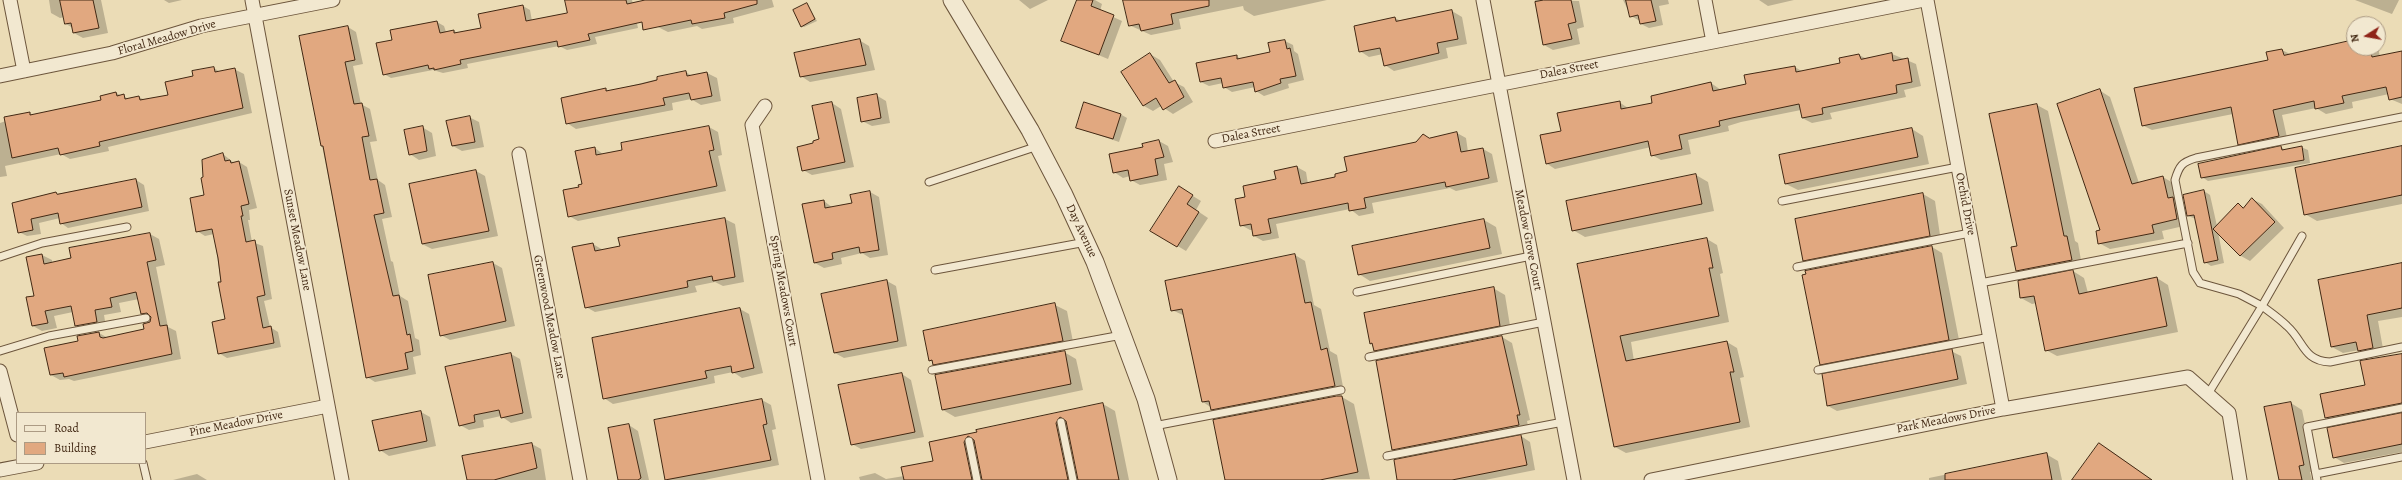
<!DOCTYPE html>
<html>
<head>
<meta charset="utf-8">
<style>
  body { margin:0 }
  #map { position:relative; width:2402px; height:480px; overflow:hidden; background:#ebdcb6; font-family:Alegreya,serif }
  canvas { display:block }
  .legend { position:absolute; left:16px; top:412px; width:130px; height:52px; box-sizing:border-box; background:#f2e8d0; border:1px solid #ac9b84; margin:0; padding:5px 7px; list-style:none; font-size:12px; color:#422813 }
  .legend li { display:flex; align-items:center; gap:8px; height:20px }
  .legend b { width:20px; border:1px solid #ac9b84 }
  .north { position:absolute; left:2346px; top:16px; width:40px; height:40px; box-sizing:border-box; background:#f2e8d0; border:1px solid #ac9b84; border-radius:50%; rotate:259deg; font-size:11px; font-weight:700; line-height:16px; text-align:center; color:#422813 }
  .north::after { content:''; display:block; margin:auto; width:14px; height:18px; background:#8f2418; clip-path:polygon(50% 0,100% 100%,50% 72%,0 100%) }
</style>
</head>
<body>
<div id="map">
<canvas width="2402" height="480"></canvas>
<ul class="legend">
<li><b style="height:5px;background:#f2e8d0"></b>Road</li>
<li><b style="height:11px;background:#e1a880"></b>Building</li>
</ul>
<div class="north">N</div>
</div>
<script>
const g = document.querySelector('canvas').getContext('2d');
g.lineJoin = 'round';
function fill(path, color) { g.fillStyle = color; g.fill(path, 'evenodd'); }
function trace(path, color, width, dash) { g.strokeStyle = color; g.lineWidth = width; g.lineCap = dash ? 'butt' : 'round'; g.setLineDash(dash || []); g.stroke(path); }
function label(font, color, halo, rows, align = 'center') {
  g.font = font + ' Alegreya,serif'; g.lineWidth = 3.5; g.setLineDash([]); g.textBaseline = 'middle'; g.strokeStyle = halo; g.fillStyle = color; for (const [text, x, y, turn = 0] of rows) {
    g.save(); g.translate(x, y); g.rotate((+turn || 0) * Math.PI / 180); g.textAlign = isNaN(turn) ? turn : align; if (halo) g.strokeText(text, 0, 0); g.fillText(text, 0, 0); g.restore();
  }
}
fill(new Path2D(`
  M49,0H101L108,33L83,38L74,33L73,28L66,24L65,17L60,18L51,13Z
  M164,0H182L169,3Z
  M566,0H632L638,28L595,37L597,44L567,50L559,46L467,64L468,68L443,73L433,70L391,78L384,74L394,41L437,22L444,26L446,32L454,31L458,33L482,28L523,6L530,10L532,21L569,14Z
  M653,0H772L774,7L733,18L734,23L702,29L697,26L668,32L658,27Z
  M1019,0H1048L1030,9Z
  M1078,0H1095L1102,4L1100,11L1122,21L1108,59L1062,40Z
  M1124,0H1327L1254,16L1244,10L1243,6L1179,19L1181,29L1151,35L1129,25Z
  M1535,0L1579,1L1584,27L1577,29L1580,44L1553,50L1544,45Z
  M1623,0H1668L1669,4L1659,6L1663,25L1649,28L1641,24L1640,21L1631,16Z
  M1759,0H1794L1768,6Z
  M2355,0H2399L2392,14Z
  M807,5L817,21L804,27L801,26Z
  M1452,11L1462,17L1467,44L1446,48L1448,58L1394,71L1385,65L1383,54L1369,57L1360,51L1355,26L1395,18L1401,21Z
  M348,27L356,32L363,64L353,66L361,104L370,109L377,141L370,142L378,180L385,185L392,217L382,219L391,261L393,262L400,296L408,301L415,338L419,340L421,355L413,357L416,374L375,382L367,377L301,37Z
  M2354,31V48L2378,47L2380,57L2402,52V104L2390,99L2389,94L2352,102L2353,108L2326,114L2316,108L2282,115L2288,142L2248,149L2239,144L2233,114L2152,130L2142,125L2269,61L2282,50L2290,54L2351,42L2349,32Z
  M859,40L869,46L875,70L810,82L801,76Z
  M1285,41L1293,45L1294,51L1298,54L1304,80L1288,84L1289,88L1264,96L1256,91L1255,87L1232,92L1224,87L1223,83L1209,86L1201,82L1236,56L1241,59L1271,53Z
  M1150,54L1160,60L1174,82L1184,87L1193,102L1173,114L1161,106L1153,111L1144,106L1122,72Z
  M1892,54L1916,64L1921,86L1904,90L1906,97L1830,113L1832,119L1812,123L1802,118L1801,110L1741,122L1728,126L1729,131L1688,140L1691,154L1661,160L1652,155L1651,147L1555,169L1546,163L1562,132L1619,102L1628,108L1654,104L1652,97L1711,83L1721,90L1747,85L1795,67L1803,72L1841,64L1859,55L1867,59Z
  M214,68L220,72L234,69L244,74L252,113L108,147L109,151L70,159L61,154L5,166L7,176L0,177V123L29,113L34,115L102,101L116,93L129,99L139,97L145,100L169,96L194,77Z
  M686,72L692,76L707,73L717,78L721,101L701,105L691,99L672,103L673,110L576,129L567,123L605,89L610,91Z
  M2099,90L2110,97L2139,183L2163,177L2173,183L2178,200L2184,204L2188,225L2162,231L2164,239L2110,249L2099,243L2101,231Z
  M876,95L886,101L890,123L872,126L862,121Z
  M832,103L841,109L854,167L812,175L803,170L815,144L820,140Z
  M2037,105L2048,111L2075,241L2078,243L2082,266L2028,277L2017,270L2018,246Z
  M1120,114L1127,118L1119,142L1078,128Z
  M469,117L479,122L484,147L462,151L453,146Z
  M422,127L432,133L436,156L419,160L410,154Z
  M709,127L718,132L722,155L718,156L726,191L578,221L569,216L580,188L583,185L595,148L604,155Z
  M1912,129L1923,136L1929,164L1798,190L1786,184Z
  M1457,133L1466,138L1468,152L1483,149L1492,154L1498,182L1456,191L1450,188L1372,203L1374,213L1359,216L1350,209L1276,224L1279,238L1263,241L1254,236L1253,230H1250L1241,225L1246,198L1277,180L1275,171L1297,167L1306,172L1308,184L1336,178L1417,143Z
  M1159,141L1168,146L1173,162L1164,164L1167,180L1140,185L1131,180L1130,176L1123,178L1114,172L1144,148Z
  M2281,147L2285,150L2301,147L2308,150L2310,163L2208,181L2202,177Z
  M2402,147V204L2317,221L2305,214Z
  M223,154L234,163L239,162L247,167L257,208L249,210L250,220H248L252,242L263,246L272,299L264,301L270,327L278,332L281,347L227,358L219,353L226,320L214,234L205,236L197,231L205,196L203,161Z
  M476,171L485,176L498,236L432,249L422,244Z
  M1696,175L1708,182L1714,211L1585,237L1573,230Z
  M136,180L144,185L149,211L68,228L61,223L60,218L39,223L41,234L27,236L19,232L13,204L56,193L59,195Z
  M2204,191L2210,195L2217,226L2238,204L2244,208L2252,199L2262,204L2284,228L2250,261L2241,256L2218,232L2224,263L2211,266L2205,262L2196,219L2188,216Z
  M870,192L879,197L888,255L870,258L862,253L841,258L842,264L824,268L815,263L824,201L833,208L853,204Z
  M1188,193L1201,201L1196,210L1208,218L1186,251L1151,230Z
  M1923,194L1935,201L1941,242L1816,267L1804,260Z
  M725,219L735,224L744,282L723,286L715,282L695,286L697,292L595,312L586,307L593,244L603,250L621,246L620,238Z
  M1484,220L1496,227L1502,254L1370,281L1359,274Z
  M150,234L159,239L165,265L156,267L168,327L176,331L181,359L74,381L69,379L60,380L51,375L46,349L80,342L79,337L99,333L108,338L145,330L151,319L142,313L139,299L119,303L121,312L104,315L106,327L85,331L76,325L73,312L54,316L57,328L42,331L33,326L35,296L27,258L42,255L52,260V263Z
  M1707,239L1717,245L1723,273L1720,274L1729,322L1631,342L1634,361L1727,342L1737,348L1744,377L1740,378L1750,427L1626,453L1615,447L1578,265Z
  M1932,247L1942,253L1960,345L1831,370L1821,364Z
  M1295,255L1305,261L1314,305L1321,309L1330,351L1337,355L1344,392L1222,415L1203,402L1185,316L1172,310Z
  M493,263L502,268L515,326L450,340L441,335Z
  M2402,264V317L2378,321L2384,354L2370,357L2359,350L2343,353L2332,347Z
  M2073,271L2084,278L2088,293L2157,278L2168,285L2178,332L2057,356L2046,350L2037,303L2032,304L2021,298Z
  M887,281L896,286L907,346L844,358L835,353Z
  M1493,288L1505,295L1511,332L1387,357L1375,350L1371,343Z
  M1055,305L1067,311L1074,347L946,371L930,360Z
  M740,309L749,314L763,373L742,378L733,372L714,376L715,383L613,404L604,398Z
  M1502,337L1512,343L1530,420L1527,421L1529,431L1403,455L1393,449Z
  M1951,351L1961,356L1967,384L1837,411L1828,406Z
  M1064,352L1076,359L1083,390L955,417L943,410L936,375Z
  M511,354L520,359L532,418L511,423L501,416L483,420L484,427L469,430L460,425Z
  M2402,355V411L2336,424L2326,418Z
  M902,374L911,380L924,437L861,449L852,444Z
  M1342,397L1354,404L1370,479L1226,480Z
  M762,400L771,405L776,429L772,430L779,465L704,480H666L655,421Z
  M2291,403L2302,410L2315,471L2310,472L2312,480H2280Z
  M1103,404L1115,411L1129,480H860L859,477L875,473L886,479L904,476L934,461L930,443Z
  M421,412L430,417L436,446L389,456L380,450Z
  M2402,414V452L2344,463L2334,457Z
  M629,425L638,431L649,480H619Z
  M1521,436L1530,442L1535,470L1485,480H1399Z
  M532,444L541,449L546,480H468Z
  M2099,444L2111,451L2152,480H2074Z
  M2046,454L2058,461L2062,480H1929V478Z
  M197,474L207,480H173Z`), '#0003');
const building = new Path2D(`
  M60,0H93L99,28L73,33L71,23L65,24Z
  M565,0H626L627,4L645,0H757V4L724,13L725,18L692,24L691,20L643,30L642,22L588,34L590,40L558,47L557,41L460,60L461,64L434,70V68L429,69L428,65L383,75L376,43L392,40L390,30L437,21L440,33L454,30V33L481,28L478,14L523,5L526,21L567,13Z
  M1077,0H1093L1091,6L1114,15L1099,55L1061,41Z
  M1123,0H1209V6L1171,14L1173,24L1141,31L1139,24L1129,26Z
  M1544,0H1571L1576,22L1568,24L1572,39L1543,45L1535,2Z
  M1626,0H1651L1656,21L1640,24L1638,15L1630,17Z
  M807,3L815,19L801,27L793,10Z
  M1452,10L1458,39L1437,43L1439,53L1384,66L1380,48L1359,52L1354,26L1395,17L1396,21Z
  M348,26L355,60L345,62L354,104L362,103L369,136L362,137L370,180L377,179L384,213L374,215L393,296L399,295L407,335L410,334L413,351L405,353L408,369L366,378L323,146H321L299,36Z
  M860,39L866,65L800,77L794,53Z
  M1285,40L1287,49L1290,48L1296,76L1280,79L1281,83L1255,92L1253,82L1223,88L1221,78L1200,82L1196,63L1237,55V59L1270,52L1268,43Z
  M2354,40V48H2370L2372,57L2402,51V97L2389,100L2386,87L2342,96L2344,103L2315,109L2314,101L2273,110L2279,136L2238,145L2231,107L2142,126L2134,88L2268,60L2266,52L2282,49L2284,55Z
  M1150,53L1169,83L1175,80L1184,97L1163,110L1156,98L1143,106L1121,72Z
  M1892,53L1893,61L1908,58L1912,82L1896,85L1897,93L1822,108L1823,114L1802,118L1799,104L1732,118L1719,121L1720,126L1679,135L1682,149L1651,156L1648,141L1546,164L1540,135L1561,131L1557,113L1620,101L1621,109L1652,103L1651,96L1711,82L1713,91L1746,84L1744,75L1795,66L1796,72L1840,63L1839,58L1859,54L1861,59Z
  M214,67L215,72L235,68L243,108L99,142L100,146L60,155L58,148L12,158L4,117L30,112V115L101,100L100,96L116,92L117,96L124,94L125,99L139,96L140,100L168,95L165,82L193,76L192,71Z
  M686,71L687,76L707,72L712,96L691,100L689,93L663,98L665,105L566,124L561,98L606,88V91L641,84L657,80V77Z
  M2100,89L2132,184L2163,176L2168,198L2173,197L2177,219L2152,225L2154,233L2098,244L2096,231L2100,230L2057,104Z
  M877,94L881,118L861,122L857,98Z
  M832,102L845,162L802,171L797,147L813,143V141L819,139L812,106Z
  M1084,102L1121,114L1113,139L1076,128Z
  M2037,104L2064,236H2067L2072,260L2016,271L2011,247L2017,246L1989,114Z
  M470,116L475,142L452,146L446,121Z
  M423,126L427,151L409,155L404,130Z
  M709,126L714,150L709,151L717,186L568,217L563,190L579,187L578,185L582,184L575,151L595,147L596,155L622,150L621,143Z
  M1912,128L1918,157L1785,184L1779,155Z
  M1457,132L1461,152L1483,148L1489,178L1446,187L1445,182L1364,198L1366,208L1349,211L1348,203L1268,219L1271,233L1253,236L1251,224L1240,226L1235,199L1245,197L1243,186L1276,179L1274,171L1297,166L1301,184L1335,177V174L1347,171L1344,157L1416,142L1423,134L1429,138Z
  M1159,140L1164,157L1155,159L1158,175L1130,181L1128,170L1113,173L1109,154L1143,147L1142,144Z
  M2281,146L2282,150L2302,146L2304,160L2201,178L2198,164Z
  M2402,146V195L2304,215L2295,168Z
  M223,153L225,161L230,160L231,163L239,161L249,204L241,206L243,216H241L246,242L255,240L265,295L257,297L263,328L271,326L274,343L218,354L212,322L225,319L218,282H221L218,258L212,229L196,232L190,198L204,195L201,178L203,177L202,160Z
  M476,170L489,231L422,244L409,184Z
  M1696,174L1702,204L1572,231L1566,201Z
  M136,179L142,207L60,224L58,213L31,219L33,230L18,233L12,203L56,192L57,194Z
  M1179,186L1193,195L1187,204L1199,212L1177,247L1150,231Z
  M2204,190L2218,260L2204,263L2194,215L2187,216L2183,195Z
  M870,191L879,250L860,253L859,247L832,253L833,259L814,263L802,204L824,200L825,208L852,203L850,195Z
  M1923,193L1930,236L1803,261L1795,219Z
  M2252,198L2275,222L2240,256L2213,229L2238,203L2243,208Z
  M725,218L735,277L713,281L712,276L687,281L688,287L585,308L572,247L593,243L595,251L620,246L618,238Z
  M1484,219L1490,248L1358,275L1352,246Z
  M150,233L156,260L147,262L160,326L167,325L172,354L64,377L63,373L50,375L44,348L78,341L77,336L99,332L100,337L103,338L144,329L143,324L150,322L151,317L147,313L141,314L136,292L110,298L112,307L95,310L97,322L75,326L71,306L45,311L48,323L32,326L26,297L34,296L26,257L42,254L44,264L71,258L69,248Z
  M1707,238L1713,268H1709L1719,316L1620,336L1626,361L1727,341L1734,372H1730L1740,422L1614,447L1577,264Z
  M1932,246L1949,340L1820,365L1802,275L1806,274L1805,271Z
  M1295,254L1305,303L1311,302L1321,350L1327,348L1335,386L1211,410L1209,401L1202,402L1182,309L1171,311L1165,281Z
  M493,262L506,321L440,336L428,275Z
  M2402,263V308L2367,315L2373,348L2358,351L2356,342L2331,347L2318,280Z
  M2073,270L2079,294L2157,277L2167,326L2045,351L2034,296L2020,298L2018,281Z
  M887,280L898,341L834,353L821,294Z
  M1494,287L1500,326L1374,351L1372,343L1370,344L1364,313Z
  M1055,303L1063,341L933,365L932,360L929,361L923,331Z
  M740,308L754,368L732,373L731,366L705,371L707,378L603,399L592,338Z
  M1502,336L1520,415H1517L1519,425L1392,450L1376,361Z
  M1952,349L1958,379L1827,406L1822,374Z
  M1065,351L1071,384L942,410L935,375Z
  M511,353L523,413L501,418L499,410L474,415L475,422L459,426L445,367Z
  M2402,354V403L2325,418L2320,394L2365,385L2360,361Z
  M902,373L915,432L851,445L838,385Z
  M1337,396H1342L1358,472L1320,480H1225L1213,420Z
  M762,399L767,424L763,425L771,460L665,480L654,420Z
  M2291,402L2304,465L2299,466L2302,480H2279L2264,407Z
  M1103,403L1119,480H1078L1066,421L1060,417L1056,423L1068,480H982L974,440L968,436L964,442L972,480H904L901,467L933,461L929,442L977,432L976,430Z
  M421,411L427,441L379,451L372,421Z
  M2402,413V444L2333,458L2327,428Z
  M629,424L641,478L638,480H618L608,428Z
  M1521,435L1527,465L1452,480H1397L1394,460Z
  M532,443L537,468L494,480H467L462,456Z
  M2099,443L2152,480H2072Z
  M2047,453L2052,480H1945V474Z`);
fill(building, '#e1a880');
trace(building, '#422813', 1);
const service = new Path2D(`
  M929,182L1038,146
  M1782,201L1958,167
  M2302,236L2262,306L2239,294L2200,283L2193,272L2175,180C2179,166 2182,162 2196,158L2402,117
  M0,257L42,243L127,227
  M1797,267L1970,233
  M935,270L1086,242
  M1980,283L2188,243
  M1357,292L1531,256
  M0,351L49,336L146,318
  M1369,357L1544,322
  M932,370L1122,335
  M1818,370L1990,337
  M2208,394L2262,306C2270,312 2279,318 2287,326C2304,341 2303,361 2330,362L2402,347
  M1061,422L1073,480
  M1154,426L1341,390
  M969,441L977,480
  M1387,456L1563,422
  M143,463L147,480
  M2316,474L2402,457
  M2317,480L2307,427L2402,408`);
const minor = new Path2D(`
  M10,0L24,71
  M252,0L342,480
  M1483,0L1574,480
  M1705,0L1713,42
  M1927,0L2003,409
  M0,76L112,53L201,26L333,0
  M765,106L752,125L818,480
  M1215,141L1924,0
  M519,154L580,480
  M0,371L17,435
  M145,442L328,406
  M0,470L37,463
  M1651,480L2003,409L2188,377L2229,413L2240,480`);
const tertiary = new Path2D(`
  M952,0L1030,130L1064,195L1095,262L1146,399L1168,480`);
trace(service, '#6c553c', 9);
trace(minor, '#6c553c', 15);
trace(tertiary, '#6c553c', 19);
trace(service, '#f2e8d0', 7);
trace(minor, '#f2e8d0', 13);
trace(tertiary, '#f2e8d0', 17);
label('12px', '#422813', '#f2e8d0', [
  ["Floral Meadow Drive",167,38,-16],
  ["Dalea Street",1569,70,-11],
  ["Dalea Street",1251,134,-11],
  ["Orchid Drive",1965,204,79],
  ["Day Avenue",1081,231,65],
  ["Sunset Meadow Lane",297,240,79],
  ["Meadow Grove Court",1528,240,79],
  ["Spring Meadows Court",783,291,80],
  ["Greenwood Meadow Lane",549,317,79],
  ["Park Meadows Drive",1946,420,-11],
  ["Pine Meadow Drive",236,424,-11]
]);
</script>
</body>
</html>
